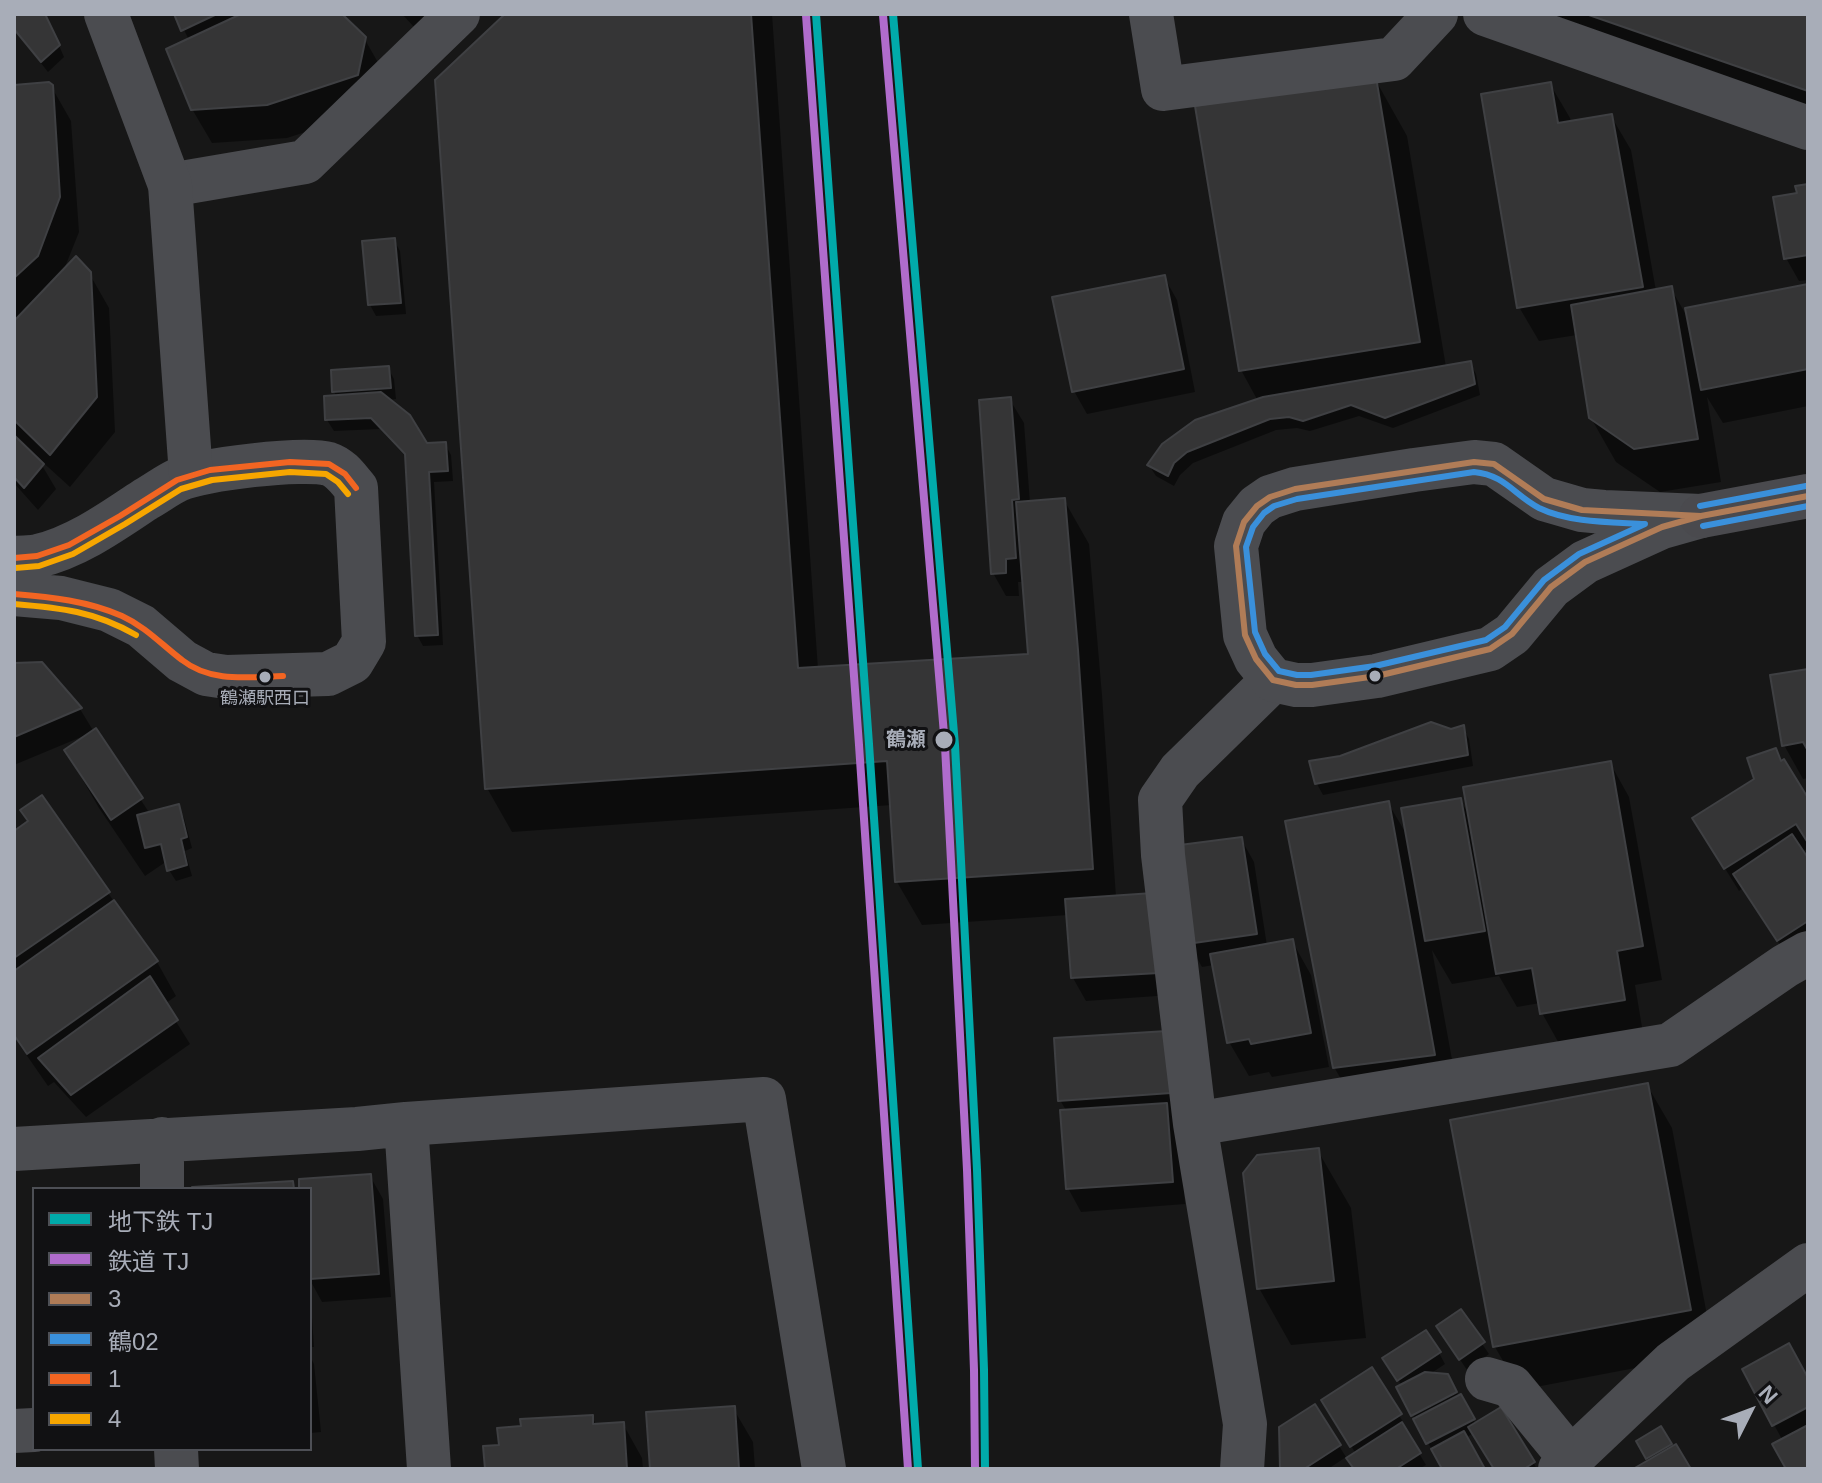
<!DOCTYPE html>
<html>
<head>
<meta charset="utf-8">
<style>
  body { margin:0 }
  #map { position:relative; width:1822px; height:1483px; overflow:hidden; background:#171717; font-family:Helvetica,"Noto Sans JP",sans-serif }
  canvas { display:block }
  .frame { position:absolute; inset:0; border:16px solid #a8adb8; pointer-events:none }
  .legend { position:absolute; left:32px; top:1187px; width:280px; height:264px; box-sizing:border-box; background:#111113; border:2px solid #4d4f55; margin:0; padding:10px 14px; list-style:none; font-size:24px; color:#a8adb8 }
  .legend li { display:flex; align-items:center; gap:16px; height:40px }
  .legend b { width:40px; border:2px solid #4d4f55 }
  .north { position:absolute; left:1710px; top:1371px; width:80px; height:80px; -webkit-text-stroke:6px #111113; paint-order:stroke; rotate:48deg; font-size:22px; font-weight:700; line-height:32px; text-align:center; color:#a8adb8 }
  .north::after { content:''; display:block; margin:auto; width:28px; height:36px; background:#a8adb8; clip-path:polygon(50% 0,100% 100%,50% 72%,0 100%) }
</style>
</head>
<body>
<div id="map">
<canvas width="1822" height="1483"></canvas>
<div class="frame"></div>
<ul class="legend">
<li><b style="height:10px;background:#01aaaa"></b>地下鉄 TJ</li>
<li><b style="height:10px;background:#b06ccc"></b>鉄道 TJ</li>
<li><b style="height:10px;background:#b07c57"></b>3</li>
<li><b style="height:10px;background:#3a90db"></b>鶴02</li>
<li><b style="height:10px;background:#f26522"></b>1</li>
<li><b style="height:10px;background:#f7a600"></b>4</li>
</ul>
<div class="north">N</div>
</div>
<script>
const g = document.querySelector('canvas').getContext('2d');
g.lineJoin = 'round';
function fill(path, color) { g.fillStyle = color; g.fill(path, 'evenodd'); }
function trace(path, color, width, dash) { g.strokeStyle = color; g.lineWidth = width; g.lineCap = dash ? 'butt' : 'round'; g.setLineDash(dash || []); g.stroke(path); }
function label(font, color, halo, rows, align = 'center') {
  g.font = font + ' Helvetica,"Noto Sans JP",sans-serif'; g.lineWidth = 6; g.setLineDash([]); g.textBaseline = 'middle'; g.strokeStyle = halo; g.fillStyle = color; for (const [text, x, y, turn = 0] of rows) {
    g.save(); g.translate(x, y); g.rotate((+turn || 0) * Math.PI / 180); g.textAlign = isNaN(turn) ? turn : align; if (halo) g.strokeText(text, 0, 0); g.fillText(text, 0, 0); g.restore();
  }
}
fill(new Path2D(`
  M14,14H45L64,57L48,72L14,29Z
  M176,14H339L364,38L384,73L376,109L287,138L212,143L192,109L189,40Z
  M402,14H473L426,40Z
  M508,14H772L818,669L1030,656L1024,582H1018L1019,596H1006L993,573L1010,400L1024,423L1030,503L1064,500L1089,544L1102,695L1116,897L1171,995L1086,1001L1073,978L1068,915L922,925L897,882L892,805L512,832L487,788Z
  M1542,14H1808V125Z
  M1375,79L1407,136L1446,367L1470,363L1476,374L1480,395L1393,428L1359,416L1310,431L1297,428L1276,430L1193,463L1180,475L1174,486L1156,476L1149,465L1258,401L1241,370Z
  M1550,84L1570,118L1571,123L1611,116L1631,150L1656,291L1671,289L1688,318L1808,286V406L1723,423L1707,397L1721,482L1660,492L1616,462L1591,418L1577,335L1539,341L1519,307Z
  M51,86L71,121L79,232L63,272L89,273L109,308L115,432L70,487L37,457L56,489L38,510L14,483V87Z
  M1808,186V280L1799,281L1786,258L1800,195Z
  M394,240L400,251L406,314L376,316L370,305Z
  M1164,277L1177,300L1195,392L1087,414L1074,391Z
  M388,368L394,379L396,399L388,400L426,445L445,444L451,455L453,481L434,482L443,645L423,646L417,635L407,458L380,429L334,431L327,420L337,397L334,392Z
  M41,664L80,709L94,732L96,731L150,814L178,807L184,818L192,848L185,851L192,876L176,881L169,870L167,861L145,876L99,808L66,751L86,735L14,765V665Z
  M1808,671V778L1803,779L1784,745Z
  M1463,728L1469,739L1473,766L1323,795L1317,784Z
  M1610,763L1629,797L1662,980L1635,985L1643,1033L1561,1047L1542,1013L1540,1003L1517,1007L1499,976L1452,984L1432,950L1459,1098L1359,1110L1334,1067L1388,803L1407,835L1460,800L1470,816Z
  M1782,763L1808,801V848L1802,852L1808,861V952L1792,963L1743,888L1739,891L1708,841Z
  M14,834L108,893L157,962L176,996L165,1004L190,1044L86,1117L54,1082L48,1086L14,1037V973L16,972L14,969Z
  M1241,839L1254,862L1267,946L1292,941L1311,975L1329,1067L1272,1077L1269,1072L1249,1076L1229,1042L1214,965L1202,967L1189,944Z
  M1166,1033L1180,1128L1185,1204L1081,1212L1068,1188L1067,1112L1060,1100Z
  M1647,1085L1672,1128L1714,1353L1520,1390L1495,1347Z
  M1318,1151L1351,1208L1366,1338L1291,1345L1259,1288Z
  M370,1176L383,1199L391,1297L322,1302L310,1280V1189H301Z
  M310,1288L314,1347H310Z
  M1460,1312L1489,1354L1467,1370L1445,1337Z
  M1439,1353L1445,1364L1430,1374L1447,1376L1476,1424L1501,1409L1537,1469H1496L1474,1433L1465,1438L1483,1469H1444L1428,1443L1398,1388L1402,1386L1385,1359Z
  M310,1356L314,1364L321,1432L310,1433Z
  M1371,1370L1413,1438L1411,1440L1426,1465L1419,1469H1355L1356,1454L1337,1423Z
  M1744,1370L1808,1380V1469H1788L1783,1441Z
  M1314,1406L1346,1457L1328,1469H1282Z
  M733,1408L753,1442L755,1469H652Z
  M592,1417L597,1426L623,1424L642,1458L643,1469H487L501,1447Z
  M1661,1429L1672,1449L1688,1469H1637L1650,1462L1638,1442Z`), '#0007');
const building = new Path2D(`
  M14,14H45L60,45L41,62L14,29Z
  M174,14H217L181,31Z
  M241,14H342L366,37L358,75L267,105L191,110L166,49Z
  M505,14H751L798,668L1028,654L1016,502L1065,498L1078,650L1093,869L895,882L887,761L485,789L435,80Z
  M1586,14H1808V91Z
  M1376,77L1420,342L1239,371L1195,106Z
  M49,82L53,85L60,197L38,256L14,278V85Z
  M1551,82L1558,123L1612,114L1643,287L1517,308L1481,94Z
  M1808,184V255L1784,259L1773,197L1797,193L1795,186Z
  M395,238L401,303L368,305L362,241Z
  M76,256L91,272L97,397L50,455L14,420V321Z
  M1165,275L1184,369L1072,392L1052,297Z
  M1808,284V369L1701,390L1685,308Z
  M1672,286L1698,439L1634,449L1589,418L1571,305Z
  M1471,361L1475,384L1385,418L1351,405L1303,421L1289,417L1270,419L1187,452L1174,463L1168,476L1147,465L1162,444L1195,420L1263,397Z
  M389,366L391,388L332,392L331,370Z
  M381,392L410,415L427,443L446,442L448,471L429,472L438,635L415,636L405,454L371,418L325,420L324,396Z
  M1011,397L1019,499L1012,500L1016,558L1006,559V573L991,574L979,400Z
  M14,435L44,464L24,488L14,477Z
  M42,662L82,708L14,737V663Z
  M1808,669V751L1803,742L1782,746L1770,675Z
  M1431,722L1451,729L1464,725L1468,755L1315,784L1309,761L1340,756Z
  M96,728L143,798L111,820L64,750Z
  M1776,748L1781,761L1784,759L1808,798V843L1796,824L1724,869L1692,818L1754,779L1747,758Z
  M1611,761L1643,946L1617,951L1625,1000L1540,1014L1532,968L1496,974L1463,787Z
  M42,795L110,892L14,958V831L28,821L20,810Z
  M1461,798L1485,931L1425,941L1401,808Z
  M1389,801L1435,1055L1333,1068L1285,821Z
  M179,804L187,837L181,839L187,865L167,871L161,844L145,848L137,815Z
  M1792,834L1808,858V921L1777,941L1733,874Z
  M1242,837L1257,934L1187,944L1172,846Z
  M1153,893L1159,973L1071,978L1065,899Z
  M114,900L158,961L27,1054L14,1035V971Z
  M1293,939L1311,1033L1251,1044L1249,1039L1227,1043L1210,954Z
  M150,976L178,1020L71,1095L38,1058Z
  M1167,1031L1171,1093L1058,1101L1054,1038Z
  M1648,1083L1691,1310L1493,1347L1450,1120Z
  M1167,1103L1173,1182L1066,1189L1060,1110Z
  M1319,1148L1334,1281L1257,1289L1243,1173L1257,1155Z
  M371,1174L379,1274L310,1279V1189H299V1179Z
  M293,1181L294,1189H192V1187Z
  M1461,1309L1485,1342L1459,1360L1436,1326Z
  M1426,1330L1441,1352L1397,1381L1382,1358Z
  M1789,1343L1808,1378V1407L1772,1426L1742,1369Z
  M1372,1367L1402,1414L1350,1447L1321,1400Z
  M1425,1372L1448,1374L1457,1392L1411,1416L1396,1387Z
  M1461,1394L1475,1419L1426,1444L1413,1419Z
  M1315,1404L1341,1445L1304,1469H1280L1279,1427Z
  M735,1406L739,1469H650L646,1412Z
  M1501,1407L1535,1462L1524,1469H1494L1468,1427Z
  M593,1415V1424L624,1422L627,1469H485L483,1446L499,1445L497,1428L521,1426L520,1419Z
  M1402,1422L1421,1453L1396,1469H1354L1346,1458Z
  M1808,1425V1469H1786L1772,1444Z
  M1661,1426L1672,1444L1646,1459L1636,1441Z
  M1464,1431L1485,1469H1442L1431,1449Z
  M1676,1444L1691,1469H1633Z`);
fill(building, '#353536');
trace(building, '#3f4043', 2);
trace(new Path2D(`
  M1151,14L1163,89L1394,59L1436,14
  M1485,14L1808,128
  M170,185L305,162L458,14
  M14,558C22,557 31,558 38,556C77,547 113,521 146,499C157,493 167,485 178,480C201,469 304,457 329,464C341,468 348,479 356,488L364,642L352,662L328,674L226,677L206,674L182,661L141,626L109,610L61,598L14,594
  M406,1124L429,1469
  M1195,1124L1670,1045L1785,966L1808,953
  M162,1139V1189
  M14,1149L357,1129L406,1124L764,1099L824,1469
  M1487,1379L1511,1386L1570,1458
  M14,1431L34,1430
  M176,1449L177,1469
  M1242,1469L1245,1424L1195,1124L1163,855L1160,800L1180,771L1273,680
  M1560,1469L1673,1362L1808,1265`), '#4b4c50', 44);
trace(new Path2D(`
  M106,14L170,185L191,475
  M1474,462L1494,464L1544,499L1582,510L1604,512L1701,516L1662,527L1585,562L1551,587L1512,634L1490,649L1377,676L1312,685H1296L1273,680L1256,659L1245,635L1236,546L1244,522L1257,506L1270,497L1295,489L1414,470Z`), '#4b4c50', 44);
trace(new Path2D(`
  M1701,516L1808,496`), '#4a4a4e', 44);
trace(new Path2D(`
  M1474,462L1494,464L1544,499L1582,510L1701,516L1662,527L1585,562L1551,587L1512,634L1490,649L1377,676L1312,685H1296L1273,680L1256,659L1245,635L1236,546L1244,522L1257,506L1270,497L1295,489Z
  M1701,516L1808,496`), '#b07c57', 6);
trace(new Path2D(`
  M1474,472C1505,475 1514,495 1539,508C1570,523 1612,522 1645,524L1579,554L1544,580L1505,627L1486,640L1375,666L1311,675H1297L1279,671L1265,654L1255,632L1246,547L1253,527L1264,513L1274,506L1297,499Z
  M1700,506L1806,486
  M1703,526L1808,506`), '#3a90db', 6);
trace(new Path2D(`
  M14,558L37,556L69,545L120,516L177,480L210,470L290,462L329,464L345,474L356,488
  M14,594C51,597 88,601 122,616C146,627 162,645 182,660C211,683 248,677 283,676`), '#f26522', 6);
trace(new Path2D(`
  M15,568L39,566L73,554L125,524L181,489L212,480L290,472L326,474L338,482L348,494
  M14,604C61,608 94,611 136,635`), '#f7a600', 6);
trace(new Path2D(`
  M806,15L859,745L908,1469
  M883,15L945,746L967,1170L974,1370L975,1469`), '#b06ccc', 8);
trace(new Path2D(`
  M816,14L869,744L918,1469
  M893,14L955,745L977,1170L984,1370L985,1469`), '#01aaaa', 8);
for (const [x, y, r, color] of [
  [1375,676,7,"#a8adb8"],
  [265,677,7,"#a8adb8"],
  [944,740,10,"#a8adb8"]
]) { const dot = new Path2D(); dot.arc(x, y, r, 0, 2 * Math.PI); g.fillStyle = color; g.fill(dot); trace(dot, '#111113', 3); }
label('18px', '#a8adb8', '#111113', [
  ["鶴瀬駅西口",265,699]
]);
label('bold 20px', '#a8adb8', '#111113', [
  ["鶴瀬",926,740]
], 'right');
</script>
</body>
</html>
